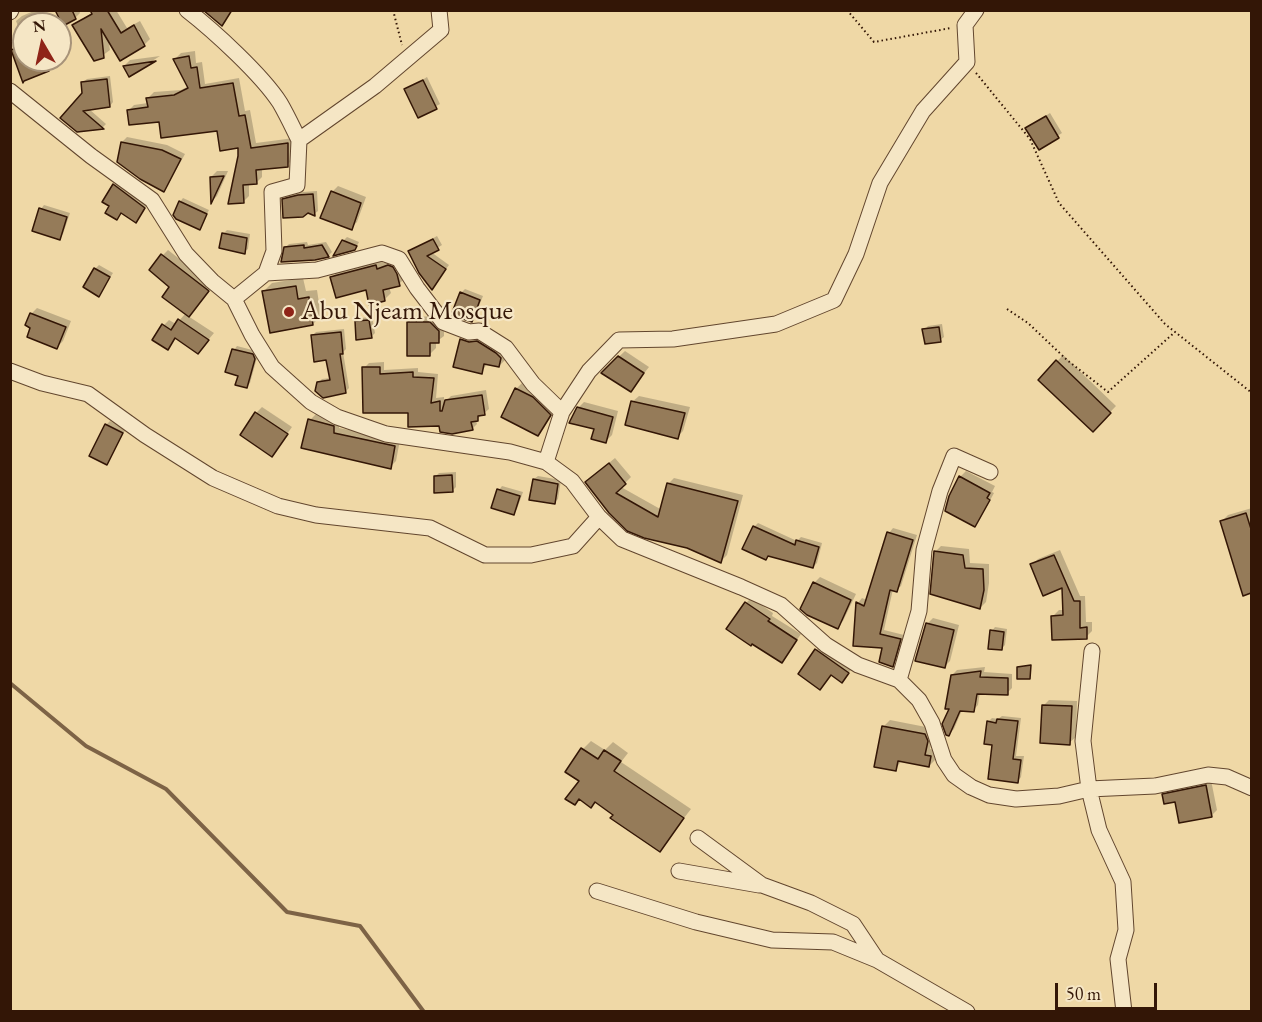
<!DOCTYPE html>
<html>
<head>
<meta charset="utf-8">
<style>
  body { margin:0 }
  #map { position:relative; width:1262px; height:1022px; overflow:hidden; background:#efd8a6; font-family:"EB Garamond",serif }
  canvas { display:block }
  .frame { position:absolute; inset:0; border:12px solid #331606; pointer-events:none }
  .north { position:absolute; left:12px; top:12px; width:60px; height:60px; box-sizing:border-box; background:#f5e6c5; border:2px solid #a79379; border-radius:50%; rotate:351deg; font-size:16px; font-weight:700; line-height:24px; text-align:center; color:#331606 }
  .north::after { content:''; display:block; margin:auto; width:21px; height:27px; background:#8f2418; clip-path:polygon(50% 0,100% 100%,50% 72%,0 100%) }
  .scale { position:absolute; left:1055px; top:983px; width:102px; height:27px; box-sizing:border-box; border:3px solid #331606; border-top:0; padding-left:8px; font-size:18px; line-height:21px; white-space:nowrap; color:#331606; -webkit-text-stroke:4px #f5e6c5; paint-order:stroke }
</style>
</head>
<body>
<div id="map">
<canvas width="1262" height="1022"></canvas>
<div class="frame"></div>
<div class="north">N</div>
<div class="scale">50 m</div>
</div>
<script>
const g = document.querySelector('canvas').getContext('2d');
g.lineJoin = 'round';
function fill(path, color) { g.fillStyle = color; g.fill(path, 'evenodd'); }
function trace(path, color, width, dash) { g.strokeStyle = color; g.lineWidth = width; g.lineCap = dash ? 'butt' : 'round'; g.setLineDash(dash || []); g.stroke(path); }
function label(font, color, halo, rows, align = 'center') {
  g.font = font + ' "EB Garamond",serif'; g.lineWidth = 4.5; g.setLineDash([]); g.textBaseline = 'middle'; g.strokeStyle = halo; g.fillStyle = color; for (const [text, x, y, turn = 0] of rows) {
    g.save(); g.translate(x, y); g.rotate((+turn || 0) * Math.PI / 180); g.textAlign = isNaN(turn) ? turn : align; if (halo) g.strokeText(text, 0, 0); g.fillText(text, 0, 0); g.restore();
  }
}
fill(new Path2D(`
  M36,10H40L45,24H24V42L16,21L22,16Z
  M57,10H79L80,13L75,18Z
  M96,10H116L127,28L140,21L150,39L144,45L120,59L108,38L110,50L95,61L74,25Z
  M24,42V60H52L54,65L48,70L23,79L12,50L18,45Z
  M195,51L196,63L202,62L205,84L239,78L245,111L250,110L256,143L294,138L293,159L287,165L262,168V177L256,183L249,184V196L244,201L239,146L218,130L160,120L129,110L134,105L148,103V98L154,92L181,90L189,86L175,59L181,53Z
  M160,56L130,75L124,66L130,60Z
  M110,76L113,102L110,106L89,109L106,124L103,127L77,130L84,93L83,82L87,79Z
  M427,77L440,104L419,116L406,90Z
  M1050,113L1062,133L1039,148L1031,125Z
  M127,137L167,145L185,154L168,185L164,190L122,142Z
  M217,171H228L217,196L213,200L211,177Z
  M120,179L150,201L136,221L122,212L116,218L111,205L114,185Z
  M338,186L366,197L357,222L351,228L332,192Z
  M317,191L318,211L314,214L284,200L287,196L303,192Z
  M183,198L209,210L200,228L180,202Z
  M44,205L70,213L63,234L59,238L41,209Z
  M227,230L250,234L248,249L244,252L221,247L224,233Z
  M437,236L442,245L431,252L449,265L435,284L410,251Z
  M347,237L359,242L358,244L354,249L343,241Z
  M307,242L308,245L326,242L332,252L329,255L315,259L285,248L289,244Z
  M168,250L213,285L188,316L214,333L198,352L176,337L167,348L164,325L169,320L176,324L186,313L172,287L163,255Z
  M382,260L383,263L395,260L405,278L399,284L389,287L391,293L385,299L367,288L332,277L338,271Z
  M99,265L113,273L99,295L95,269Z
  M303,278L306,291L317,290L321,316L313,324L264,291L272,283Z
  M465,289L483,296L475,316L471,320L461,293Z
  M37,308L71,321L63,341L57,347L32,327L31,314Z
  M437,316L444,324V336L436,342V348L430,354L409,323L415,317Z
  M372,317L375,333L371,337L356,322L360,318Z
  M942,324L944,337L940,340L924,330L928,326Z
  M344,329L346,349L343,352L349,388L345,392L318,383L322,379L331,378L328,358L313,335L316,332Z
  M467,334L507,352L505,360L499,366L488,363L481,372L461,340Z
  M237,346L256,351L258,354L250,383L246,387L240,375L234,350Z
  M625,351L649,367L631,390L603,372Z
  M1063,355L1116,406L1093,430L1040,380Z
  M384,362V370L418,368V372L438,374L436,398L444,397V403L451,396L486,390L489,409L476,420L477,424L472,429L441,425L409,411L364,368L369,363Z
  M522,383L539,392L556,408L544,428L538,434L516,389Z
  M639,396L690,407L683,431L677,437L632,402Z
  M584,402L618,411L612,435L606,441L578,408Z
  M262,407L292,427L272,455L256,413Z
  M316,414L339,421V428L400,440L396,461L390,467L310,420Z
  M110,421L126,429L107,463L106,425Z
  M615,458L631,477L621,487L662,510L668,484L674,478L743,495L727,555L721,561L610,512L593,476Z
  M966,471L995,486L992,492L994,493L980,519L974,525L960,477Z
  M456,472V487L452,491L435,477L439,473Z
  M538,476L561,480L558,499L554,503L534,479Z
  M502,486L523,492L517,509L514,513L499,490Z
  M1252,508V592L1244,594L1222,521L1228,515Z
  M758,523L797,541L801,537L822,543L817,563L813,567L754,527Z
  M893,528L917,535L901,586L896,590L893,589L884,630L904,635L897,660L892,665L884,647L854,644L858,603L862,598L867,600L889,533Z
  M941,546L969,549L970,563L989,564V583L986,602L980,608L935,552Z
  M1060,550L1080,596H1085L1086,622H1092V631L1086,637L1053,616L1059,610H1064V586L1032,565L1038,559Z
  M820,577L856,594L843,621L837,627L814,583Z
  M751,598L773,613L772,616L801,634L786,656L746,603Z
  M933,618L959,625L950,661L944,667L927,624Z
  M995,627L1007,629L1005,645L1001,649L992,631Z
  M822,644L854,666L842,681L832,674L820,688L816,650Z
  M985,667L984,672L1012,674V688L1007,693L980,692L978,705L973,710H962L954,729L949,734L952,675L957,670Z
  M1049,700L1077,701L1076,737L1069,743L1043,706Z
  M1002,716L1021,718L1016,756H1024L1021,777L1018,781L994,744L988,722L992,718L998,719Z
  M890,720L931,728L933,735L930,749L936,750L935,760L929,766L902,760L895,770L876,766L884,726Z
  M591,741L605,750L613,742L628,753L621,762L691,809L659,850L615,814L581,781L567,772L583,749Z
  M1211,780L1217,810L1211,816L1164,795L1170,789Z`), '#0003');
trace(new Path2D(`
  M10,683L86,746L166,789L287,912L360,926L424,1012`), '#7d6346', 4);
const building = new Path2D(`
  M55,10H72L76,19L63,26Z
  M90,10H107L121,33L134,25L145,46L120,61L101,29L104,58L94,61L72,25L92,14Z
  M203,10H232L222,26Z
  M24,45V60H45L49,71L24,81L23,83L11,50Z
  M189,56L191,68L197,67L200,88L233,83L239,116L245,115L251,148L288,143V167L256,170L257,184L243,185L244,203L228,204L238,156V148L220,151L217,131L161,138L159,122L129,125L127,110L148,107L146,98L174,95L188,88L173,59Z
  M156,61L129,77L123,66Z
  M107,79L110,107L83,111L104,129L77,132L60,118L82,93L81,82Z
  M423,80L437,109L418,118L404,89Z
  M1046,116L1059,138L1039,150L1025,128Z
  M121,142L162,150L181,159L164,192L140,179L117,162Z
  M224,176L211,204L210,177Z
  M113,184L145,208L136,223L121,213L117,220L105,213L109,206L102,202Z
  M331,191L361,203L352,230L320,218Z
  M313,194L315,216L308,213L303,217L283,218L282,199L298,195Z
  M179,201L207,214L200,230L176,219L173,215Z
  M39,208L67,217L60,240L32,231Z
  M222,233L247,238L245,254L219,248Z
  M433,239L439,250L427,256L446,269L432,290L419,273L408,251Z
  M342,240L357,246L355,250L333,256Z
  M304,245V248L322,245L329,257L315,260L281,262L284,247Z
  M161,254L209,291L189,317L162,297L169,287L149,270Z
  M376,265L377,269L388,265L393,267L397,274L400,286L383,290L385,301L369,305L366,290L336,298L330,277Z
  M94,268L110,277L99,297L83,287Z
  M296,286L298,299L309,297L313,325L270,333L262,291Z
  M460,292L480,300L472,322L451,315Z
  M30,313L66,327L57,349L27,337L30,328L25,325Z
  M178,319L209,340L198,354L175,338L168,350L152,340L162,324L171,330Z
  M369,320L372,338L356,340L355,321Z
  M407,322H430L439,331V343H430V356H407Z
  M939,327L941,342L925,344L922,329Z
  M341,332L343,354H340L346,393L323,398L315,391L317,382L330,380L326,360L314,362L311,335Z
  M460,339L469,342L477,341L496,353L501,358L499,367L484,364L482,374L453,367Z
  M232,349L253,354L255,359L247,388L235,385L238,376L225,372Z
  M618,356L644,373L631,392L601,373Z
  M1056,360L1111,413L1093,432L1038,380Z
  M362,367H380V374L413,372V377L434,378L431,403L440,401V411H442L445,400L482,395L485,415L478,416V421L471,422L473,430L452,434L440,432L439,426L408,427V413H363Z
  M515,388L533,397L551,415L538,436L501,417Z
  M631,401L685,413L678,439L625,425Z
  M577,407L613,417L606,443L591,439L594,429L569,423Z
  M255,412L288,434L272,457L240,435Z
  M308,419L334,426V433L395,446L391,469L301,448Z
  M105,424L123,433L107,465L89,456Z
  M609,463L626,484L616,493L658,517L667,483L738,501L721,563L687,548L644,538L627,531L609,513L585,482Z
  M452,475L453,492L434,493V476Z
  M959,476L990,493L987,498L990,500L975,527L945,511L949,496Z
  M533,479L558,484L555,504L529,500Z
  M497,489L520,496L514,515L491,508Z
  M1246,513L1251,529V593L1243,596L1220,521Z
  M753,526L795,545L796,540L819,547L813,568L768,556L766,560L742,549Z
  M887,532L913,540L897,592L890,590L880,634L901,639L893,667L879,662L882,648L853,646L856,602L864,606Z
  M934,551L963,555L965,568L983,569L984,590L980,609L930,594Z
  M1054,555L1074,601H1080V628L1087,627V639L1052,640L1051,616L1063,615L1062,588L1043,596L1030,564Z
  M813,582L851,600L838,629L807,615L800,609Z
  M745,602L770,619L768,621L797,640L782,663L752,644L751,646L726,629Z
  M926,623L954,630L945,668L915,661Z
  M990,630L1004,632L1002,650L988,649Z
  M815,649L849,673L842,683L831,675L820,690L798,674Z
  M1031,665L1030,679H1017V667Z
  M981,671L980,677L1008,678V695L977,694L974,712L960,711L949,736L946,735L942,724L949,709H945L951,675Z
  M1042,705L1072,706L1070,745L1040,743Z
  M997,719L1018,721L1013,759L1021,760L1018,783L988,779L992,745L984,744L987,721L996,723Z
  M882,726L925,734L928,741L925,755L931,756L929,767L898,761L896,771L874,767Z
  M581,748L598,759L604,750L621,761L614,771L684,818L660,852L610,818L613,815L595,802L591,808L579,799L575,805L565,799L579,781L565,772Z
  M1206,785L1212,817L1179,823L1175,802L1164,804L1162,794Z`);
fill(building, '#957b59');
trace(building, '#331606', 1.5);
const minor = new Path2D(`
  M187,10C214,31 262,75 280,103C287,115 293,128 299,140
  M10,12L11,10
  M10,91L91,156L152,200L186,254L212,281L234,299L252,335L272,367L311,402L337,417L386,434L510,452L546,462L572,481L599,517L622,539L741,587L781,605L826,645L858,665L899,680L919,700L932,723L944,760L954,775L971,787L989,795L1016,799L1059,796L1089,789L1155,786L1208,775L1227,777L1252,788
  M266,273L317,270L382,253L399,259L417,288L443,322L469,332L479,331L506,348L533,384L562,412
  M234,299L266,273L274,251L272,192L297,185L299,140L375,86L441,30L439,10
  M10,371L42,383L88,394L145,435L213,478L278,506L316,515L430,528L485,555H531L573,546L599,517
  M546,462L562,412L589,371L619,340L673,339L776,324L834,300L856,254L880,183L923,111L967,62L965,25L976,10
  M1092,651L1083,741L1089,789L1099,830L1123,882L1126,930L1118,959L1124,1012
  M899,680L919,611L924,550L940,491L954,456L990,472
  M698,838L762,885L811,903L853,924L877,960L967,1012
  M679,871L759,885
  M597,891L696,922L772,940L833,942L877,960`);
trace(minor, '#62462e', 17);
trace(new Path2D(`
  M393,10L402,45
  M847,10L874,42L951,28
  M976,73L1030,139L1059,203L1165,324L1252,393
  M1007,309L1028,323L1067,360L1108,392L1175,332`), '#331606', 2, [1.5, 3]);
trace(minor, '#f5e6c5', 15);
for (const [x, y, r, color] of [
  [289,312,6,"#8f2418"]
]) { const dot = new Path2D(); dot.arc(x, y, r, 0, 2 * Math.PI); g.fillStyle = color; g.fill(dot); trace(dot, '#f5e6c5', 2); }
label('27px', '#331606', '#f5e6c5', [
  ["Abu Njeam Mosque",301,312]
], 'left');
</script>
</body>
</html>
